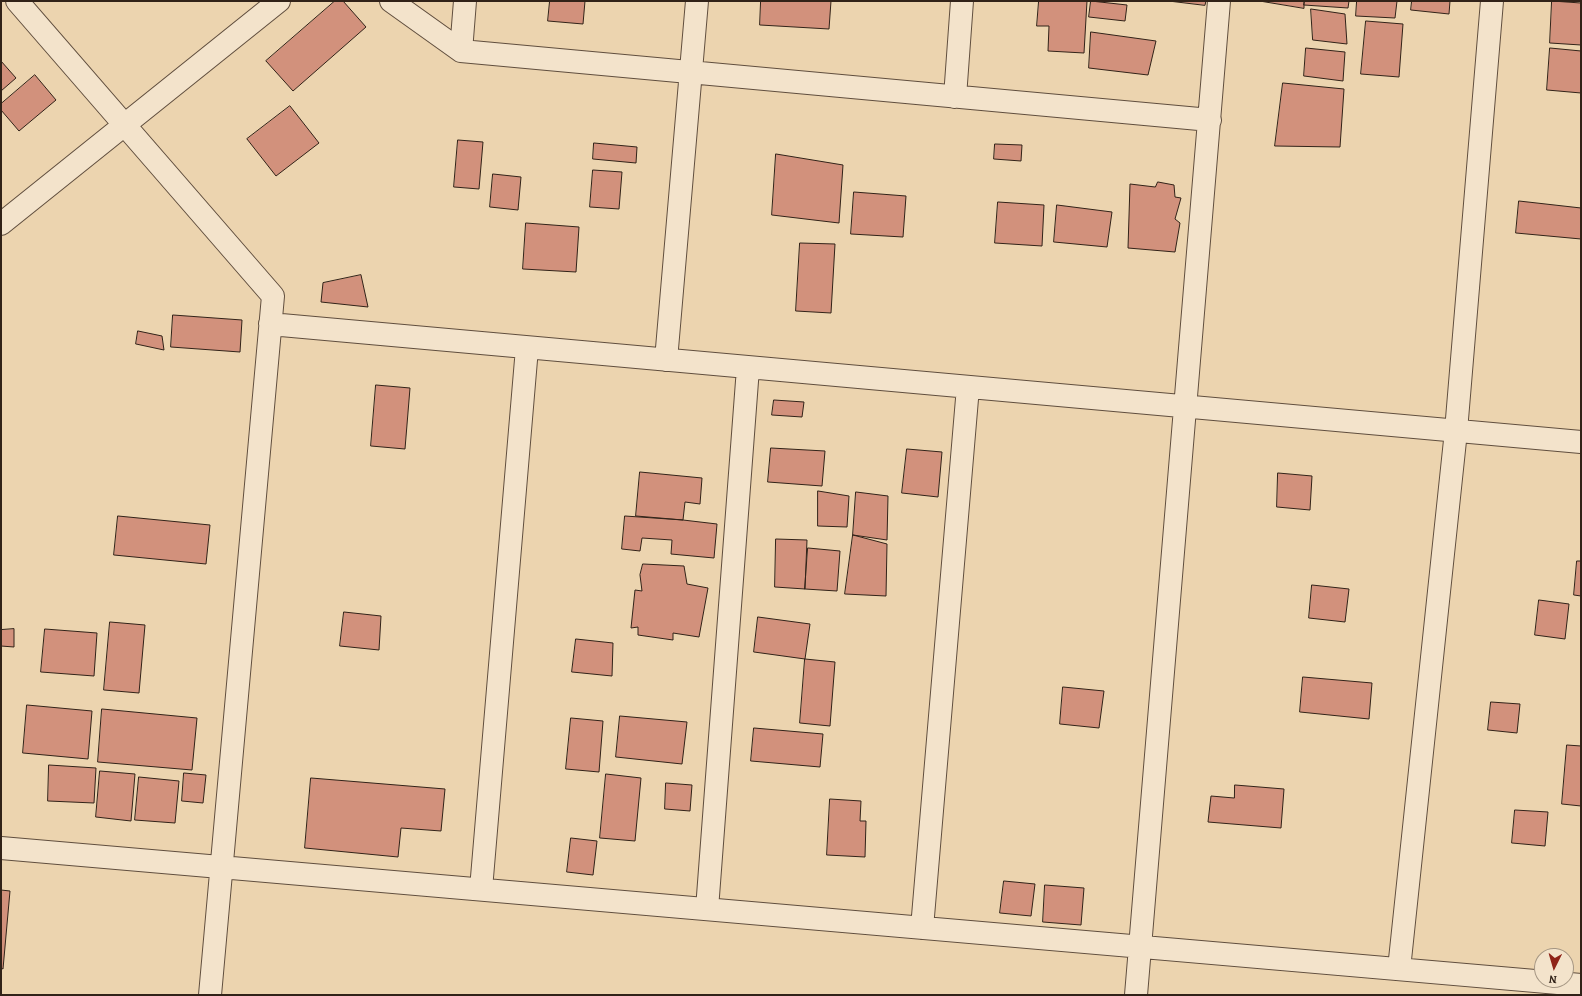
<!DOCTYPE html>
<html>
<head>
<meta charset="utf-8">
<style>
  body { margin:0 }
  #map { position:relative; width:1582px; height:996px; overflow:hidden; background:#ecd4af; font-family:Alegreya,serif }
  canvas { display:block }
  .frame { position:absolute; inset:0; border:2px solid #312218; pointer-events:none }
  .north { position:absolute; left:1534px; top:948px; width:40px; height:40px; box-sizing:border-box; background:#f3e3cb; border:1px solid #a59683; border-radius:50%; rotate:185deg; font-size:11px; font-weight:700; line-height:16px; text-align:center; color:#312218 }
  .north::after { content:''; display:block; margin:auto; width:14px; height:18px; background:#8f2418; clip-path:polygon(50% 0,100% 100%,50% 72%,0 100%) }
</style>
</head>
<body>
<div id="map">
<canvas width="1582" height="996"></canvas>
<div class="frame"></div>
<div class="north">N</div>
</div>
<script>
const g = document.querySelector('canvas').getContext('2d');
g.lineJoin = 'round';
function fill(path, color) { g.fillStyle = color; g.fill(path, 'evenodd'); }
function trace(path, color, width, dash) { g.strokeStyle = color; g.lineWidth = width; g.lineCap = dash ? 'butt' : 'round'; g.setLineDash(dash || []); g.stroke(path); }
const building = new Path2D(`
  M335,1H343L366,27L293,91L266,61Z
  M550,1H585L583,24L548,21Z
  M761,1H831L829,29L760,25Z
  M1039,1H1087L1084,53L1048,51L1049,26H1037Z
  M1091,1L1127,5L1125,21L1089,17Z
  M1169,1H1206L1205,5Z
  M1260,1H1304V8Z
  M1305,1H1349L1348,8L1304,5Z
  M1357,1H1397L1395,18L1356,16Z
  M1412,1H1450L1449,14L1411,10Z
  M1552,1L1581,3V45L1550,43Z
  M1311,9L1345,14L1347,44L1313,40Z
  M1366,21L1403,24L1399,77L1361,74Z
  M1091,32L1156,41L1148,75L1089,68Z
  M1306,48L1345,52L1343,81L1304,76Z
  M1550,48L1581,51V93L1547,90Z
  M1,61L16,78L1,91Z
  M35,75L56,100L19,131L1,110V104Z
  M1283,83L1344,89L1340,147L1275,146Z
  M290,106L319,143L276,176L247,139Z
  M458,140L483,142L479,189L454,187Z
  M594,143L637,147L636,163L593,159Z
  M995,144L1022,145L1021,161L994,159Z
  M776,154L843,165L839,223L772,215Z
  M593,170L622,172L619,209L590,207Z
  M493,174L521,177L518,210L490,207Z
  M1158,182L1174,185L1175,197L1181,198L1175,219L1180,223L1175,252L1128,248L1130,184L1155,187Z
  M854,192L906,196L903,237L851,234Z
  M1519,201L1581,208V239L1516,233Z
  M998,202L1044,205L1042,246L995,243Z
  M1057,205L1112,212L1107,247L1054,242Z
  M526,223L579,227L576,272L523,269Z
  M800,243L835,244L831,313L796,311Z
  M361,275L368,307L321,302L323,283Z
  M173,315L242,320L240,352L171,347Z
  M138,331L162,336L164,350L136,344Z
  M376,385L410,388L405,449L371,446Z
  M774,400L804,402L802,417L772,415Z
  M771,448L825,451L822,486L768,482Z
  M907,449L942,452L938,497L902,493Z
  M640,472L702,478L700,504L685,502L683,520L636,516Z
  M1278,473L1312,476L1310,510L1277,507Z
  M818,491L849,496L847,527L818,526Z
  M856,492L888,496L887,540L853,535Z
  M118,516L210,525L206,564L114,555Z
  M625,516L683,520L717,524L714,558L671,554L672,540L642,538L640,551L622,549Z
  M853,535L887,544L886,596L845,594Z
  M776,539L807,540L805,589L775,587Z
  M808,548L840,551L837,591L805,589Z
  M1577,561H1581V596L1574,595Z
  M643,564L684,566L687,584L708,588L699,637L673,633V640L638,635V627L631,628L635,590L642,591L640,575Z
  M1312,585L1349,589L1345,622L1309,618Z
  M1539,600L1569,604L1565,639L1535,635Z
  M344,612L381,616L379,650L340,646Z
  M758,617L810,624L805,659L754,652Z
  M110,622L145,625L139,693L104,690Z
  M14,629V647L1,646V630Z
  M45,629L97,633L94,676L41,672Z
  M576,639L613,643L612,676L572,672Z
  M805,659L835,662L830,726L800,723Z
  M1303,677L1372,683L1369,719L1300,712Z
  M1063,687L1104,691L1099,728L1060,724Z
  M1491,702L1520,704L1517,733L1488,730Z
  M27,705L92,711L88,759L23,753Z
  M102,709L197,718L192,770L98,762Z
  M620,716L687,722L682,764L616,757Z
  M571,718L603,721L599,772L566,769Z
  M754,728L823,734L820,767L751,761Z
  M1567,745L1581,746V806L1562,804Z
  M49,765L96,768L94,803L48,801Z
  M100,771L135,774L131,821L96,817Z
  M184,773L206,775L203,803L182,801Z
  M606,774L641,778L635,841L600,838Z
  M139,777L179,781L175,823L135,820Z
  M311,778L445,789L441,831L401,828L398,857L305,848Z
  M666,783L692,785L690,811L665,809Z
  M1235,785L1284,789L1281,828L1208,822L1211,796L1234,798Z
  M830,799L861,801L860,821H866L865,857L827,855Z
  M1515,810L1548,812L1545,846L1512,843Z
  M571,838L597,841L593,875L567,872Z
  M1004,881L1035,884L1031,916L1000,913Z
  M1045,885L1084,888L1081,925L1043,922Z
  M1,890L10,891L3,969L1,968Z`);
fill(building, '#d2917c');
trace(building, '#312218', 1);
const street = new Path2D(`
  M17,1L273,296L210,995
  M391,1L461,51L1210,120
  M461,51L465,1
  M955,97L962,1
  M1,224L279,1
  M270,324L1581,442
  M666,360L697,1
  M1,848L1581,985
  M481,889L527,348
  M707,909L748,368
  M922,928L968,387
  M1399,969L1456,431L1492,1
  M1136,995L1219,1`);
trace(street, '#604e3e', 24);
trace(street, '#f3e3cb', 22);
</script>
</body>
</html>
